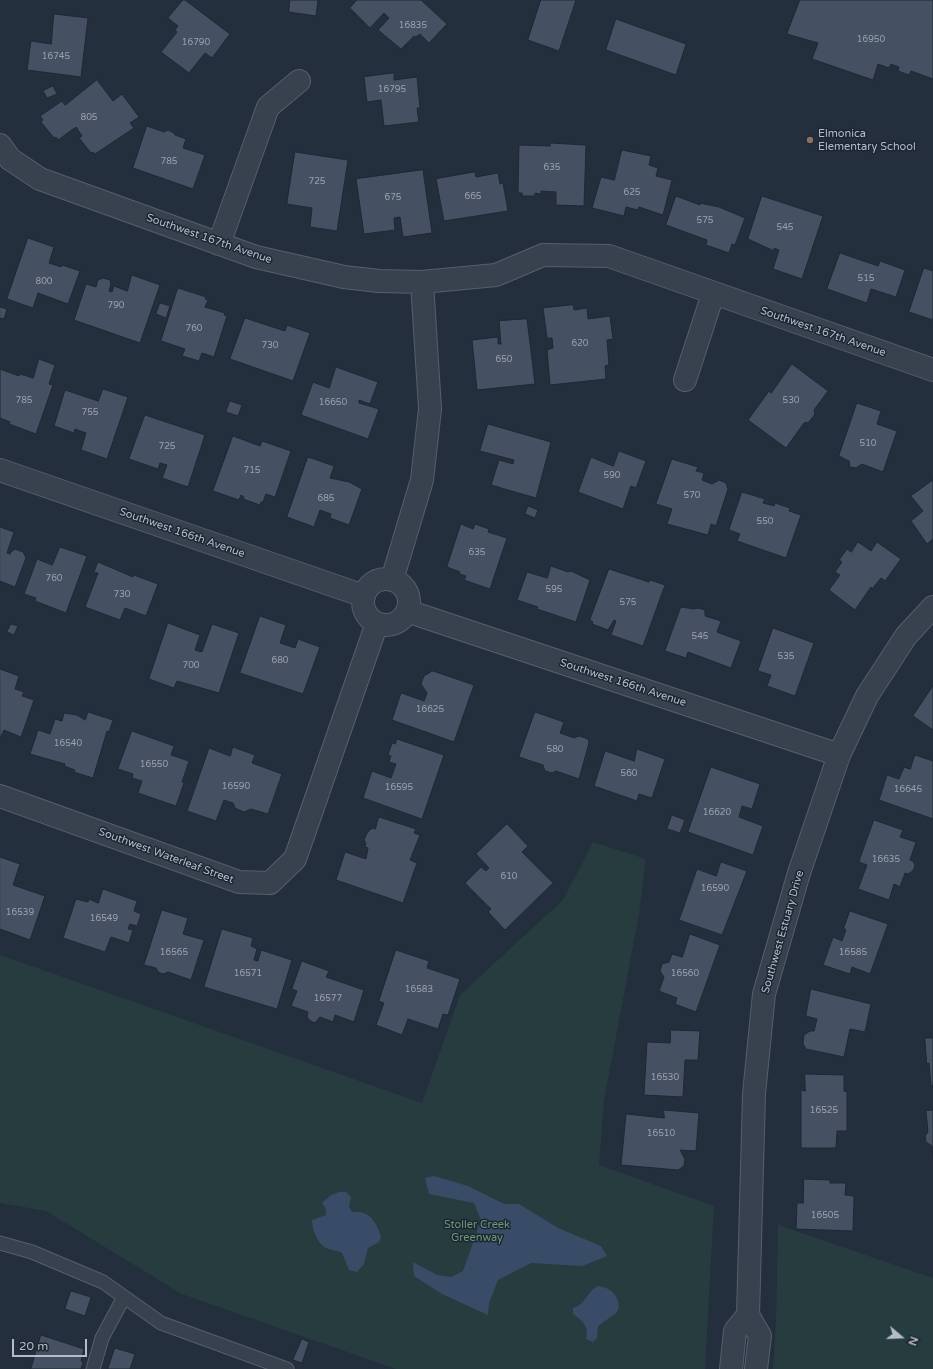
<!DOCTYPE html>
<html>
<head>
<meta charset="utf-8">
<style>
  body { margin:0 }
  #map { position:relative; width:933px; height:1369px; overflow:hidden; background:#242f3e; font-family:"Varela Round",sans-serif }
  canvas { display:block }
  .north { position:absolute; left:881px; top:1317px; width:40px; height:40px; -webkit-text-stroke:3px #1d2633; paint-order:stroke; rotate:109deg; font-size:11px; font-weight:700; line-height:16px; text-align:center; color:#b4bcc9 }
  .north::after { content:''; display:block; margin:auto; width:14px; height:18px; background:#b4bcc9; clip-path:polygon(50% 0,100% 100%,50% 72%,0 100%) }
  .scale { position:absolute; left:12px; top:1339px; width:75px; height:18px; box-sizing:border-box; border:2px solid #b4bcc9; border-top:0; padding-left:5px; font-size:12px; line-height:14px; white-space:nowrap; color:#b4bcc9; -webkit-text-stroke:3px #1d2633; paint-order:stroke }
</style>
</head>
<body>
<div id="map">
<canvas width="933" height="1369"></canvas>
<div class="north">N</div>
<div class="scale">20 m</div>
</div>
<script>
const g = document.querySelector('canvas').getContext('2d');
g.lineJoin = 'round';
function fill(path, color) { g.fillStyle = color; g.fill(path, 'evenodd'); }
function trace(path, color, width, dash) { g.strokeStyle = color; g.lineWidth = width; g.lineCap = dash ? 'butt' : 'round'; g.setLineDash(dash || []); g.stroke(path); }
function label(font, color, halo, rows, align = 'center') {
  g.font = font + ' "Varela Round",sans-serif'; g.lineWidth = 3; g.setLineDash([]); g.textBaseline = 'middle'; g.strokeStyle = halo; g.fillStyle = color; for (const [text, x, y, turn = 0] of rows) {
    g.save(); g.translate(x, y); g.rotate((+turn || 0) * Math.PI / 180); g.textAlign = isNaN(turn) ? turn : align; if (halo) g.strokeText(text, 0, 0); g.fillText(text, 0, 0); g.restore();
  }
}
fill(new Path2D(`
  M593,842L646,859L639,914L604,1101L599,1165L714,1206L705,1369H396L182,1294L46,1211L0,1203V955L422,1103L460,995L563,900Z
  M778,1225L933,1278V1369H773L776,1323Z`), '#263c3f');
fill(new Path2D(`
  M434,1176L468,1186L504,1204H519L558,1228L601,1246L607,1256L582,1266L531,1263L498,1280L489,1303L488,1315L442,1294L414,1276L413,1262L437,1275L451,1277L463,1271L481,1220L474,1203L429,1194L425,1178Z
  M339,1192H346L351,1197L349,1206L352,1212C369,1210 377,1222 381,1237L379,1242L368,1248L364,1264L357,1272L349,1270L342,1253C337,1250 331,1250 326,1248C317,1243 312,1229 312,1220L326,1215V1209L322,1203L331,1195Z
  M598,1286C611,1288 618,1294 619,1308L616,1313L598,1326L597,1338L593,1342L586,1339C590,1327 582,1320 573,1314V1308C586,1305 587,1291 598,1286Z`), '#394c67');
const building = new Path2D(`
  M183,0H185L230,34L212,58L205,53L189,73L161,52L177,32L175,30L178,26L168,18Z
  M290,0H318L316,16L289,12Z
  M357,0H421L447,24L429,43L420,34L416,37L414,36L401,49L378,30L389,18L384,13L370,28L350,8Z
  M541,0H576L559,51L528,40Z
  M800,0H933V79L911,71L909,75L898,71L899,67L891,64L889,68L878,64L873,80L812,59L818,43L787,34Z
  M54,14L88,18L81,77L27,70L31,41L51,44Z
  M616,19L686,44L676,75L606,50Z
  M394,73V80L417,77L420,108H417L419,122L384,126L381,100L367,102L364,77Z
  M97,80L113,101L122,94L139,117L130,123L134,128L95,154L93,152L91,153L79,138L82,136L76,127L58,140L56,137L54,138L41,122L43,120L40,116L62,101L65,105Z
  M53,86L57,94L47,98L43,91Z
  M147,126L164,132L168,130L174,133L175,135L186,139L183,148L205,155L193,189L133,168Z
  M550,143L586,145L584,206L556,205V192L541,191V194L535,193V196H522V193H518L519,145L550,146Z
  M622,150L651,156L649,165L658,168L656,176L672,180L663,215L639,207L638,210L626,207L624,216L592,208L601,177L614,180Z
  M295,152L348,160L337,231L310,227L312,208L287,204Z
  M423,170L432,233L403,237L400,217L394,218L395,230L364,234L356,179Z
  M475,172L476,177L498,173L500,184L503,183L508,211L444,221L436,179Z
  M676,196L700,205V203L719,207L745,218L735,245L732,244L729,253L706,245L707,240L666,225Z
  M762,196L823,216L802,279L773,269L779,250L774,248V251L748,239Z
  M28,238L54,247L49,263L61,267L62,265L80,271L68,304L38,293L33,308L7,299Z
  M840,253L878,266L880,261L905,270L896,297L871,289L867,303L827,289Z
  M924,268L933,271V320L909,312Z
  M132,275L160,285L140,343L74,320L86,284L96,287L98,280L103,278L110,280L111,284L109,291L112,292L114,286L127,291Z
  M178,288L206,297L205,299L208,300L205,307L225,313L224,315L227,316L214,357L202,353L199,361L182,356L185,349L161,341Z
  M160,303L170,306L166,318L156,314Z
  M573,305L574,310L587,308L588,319L610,316L613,339L607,340L609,365L605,366L606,379L550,385L547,350L553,348L552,338H547L543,308Z
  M0,307L7,309L4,319L0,318Z
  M245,318L285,331L287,325L310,333L293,381L230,359Z
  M527,319L535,384L477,390L472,340L498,337V344H501L499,321Z
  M39,359L55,365L49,384L53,385L36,434L9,424L10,422L0,418V369L19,376L20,374L33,378Z
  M792,364L828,391L814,410L815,414L809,422L804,423L786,448L748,420L769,391L771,393Z
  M336,367L378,382L370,404L359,400V403L379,409L368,439L301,415L313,382L329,388Z
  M103,389L128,397L107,459L81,450L86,433L75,429L74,433L54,426L65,390L98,401Z
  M230,401L242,405L238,416L226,412Z
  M857,403L881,411L877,424L897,431L883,472L862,464L856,468L850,467L849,461L839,456Z
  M145,415L205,435L188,487L162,478L167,465L160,463L158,469L129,459Z
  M488,424L551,442L536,498L491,485L499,460L513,464L514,460L480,451Z
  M233,436L260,446L262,441L291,451L275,497L266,494L263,502H261L260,505L243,499L244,497L241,495L239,500L213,491Z
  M619,451L646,461L636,488L631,486L623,509L578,492L591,457L613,466Z
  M308,457L334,466L330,478L349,482L362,489L349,525L330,518L331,514L320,510L314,527L287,517Z
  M672,459L698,467L696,471L704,473L702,480L712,484L719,480L726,483L728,489L716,526L711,524L708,535L667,524L672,509L656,504Z
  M933,480V539L927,544L911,521L923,511L911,496Z
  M742,492L765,499L763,503L774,506L775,503L790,508L789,511L801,515L786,558L737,541L740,534L729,530Z
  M528,506L538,510L535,518L525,514Z
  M461,524L473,529L475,524L489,529L488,532L507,538L490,589L464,580L466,576L459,574L460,572L447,567Z
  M0,527L14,532L7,553L10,554L11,552L15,549L23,552L26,558L15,587L0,581Z
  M858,542L871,551L877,542L901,559L885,581L881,578L872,589L871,587L855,610L829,590L840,575L835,572L842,562L839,560L847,549L851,552Z
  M60,547L87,556L66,613L35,601L36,598L24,594L37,559L52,565Z
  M98,562L133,577L134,575L158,584L146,616L125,608L120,620L85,607L98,573H94Z
  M551,566L568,572L571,571L590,580L576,622L537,609L538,607L517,600L527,572L547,578Z
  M609,569L649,582L650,580L665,585L643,646L611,635L616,621L614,620L608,630L592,624L593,622L590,620Z
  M681,607L694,609L698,608L705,610V616L721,621L717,632L741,641L731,668L688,652L686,658L665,651Z
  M260,616L286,625L280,643L295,648L298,639L320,647L303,694L240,673Z
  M168,623L200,635L195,650L202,652L212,624L239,633L219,693L177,681L174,688L149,679Z
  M11,624L18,626L14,635L7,632Z
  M773,628L814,643L795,696L767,686L771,675L758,671Z
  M0,669L19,676L15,689L24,692L22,696L34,700L21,737L4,730L0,739Z
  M433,671L474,685L454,742L392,720L401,693L424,701L427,693L421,684L424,676Z
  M933,686V730L913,716Z
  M88,712L113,720L109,732L107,731L93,778L74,772L75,770L64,766L65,764L30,754L38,730L50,734L55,719L62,721L64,713L77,715L85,720Z
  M535,712L564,722L560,733L574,738L579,736L588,739L589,743L579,779L556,771L552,773L545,771L543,765L519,757Z
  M132,731L174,746L171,755L189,761L182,782L184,783L176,806L138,793L142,781L132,778L133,774L118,769Z
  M397,739L444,755L422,819L363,798L372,771L391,778L396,764L389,762L391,756L388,755L392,743L395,744Z
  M233,747L255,755L252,763L282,774L268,814L251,809L244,812L235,808L233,803L224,800L216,821L187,811L209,748L230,756Z
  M637,749L665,759L652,798L639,794L637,801L594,786L605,751L634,761Z
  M915,755L933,761V819L879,800L887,775L899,779L904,767L910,769Z
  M711,767L760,784L752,809L742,806L739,817L763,826L753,855L688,832Z
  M672,815L685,820L680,833L667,829Z
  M379,817L416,829L414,833L420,835L410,860L417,863L403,903L336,880L345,852L366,859L368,848L365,847L366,843L364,840L367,833L372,828L375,829Z
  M874,820L903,830L900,837L916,842L910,860L913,861L915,865L913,871L908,874L905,873L900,887L894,884L889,900L858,889L867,865L859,862Z
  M507,824L528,846L522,852L553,883L505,930L488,912L491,909L465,883L481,867L486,871L489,868L476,854Z
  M0,857L20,864L13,885L45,896L30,940L0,929Z
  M721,862L747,871L722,935L679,920L697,869L716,876Z
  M103,889L137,901L134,911L141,914L137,926L130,924L128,929L133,930L129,943L111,937L105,952L63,938L76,899L88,902L89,899L98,903Z
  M162,910L188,918L183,934L204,940L191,980L168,972L163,974L158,972L156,968L144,965Z
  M850,911L888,924L870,974L852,967L850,974L823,965L833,937L842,941L846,930L844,928Z
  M222,929L253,938L251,946L257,949L254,960L258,961L261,950L292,960L277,1009L204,987Z
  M690,934L720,945L696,1012L675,1004L677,998L659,991L664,977L660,971L662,964L669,962L672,954L682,957Z
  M396,950L429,961L427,968L460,979L448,1015L443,1014L438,1029L408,1019L402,1035L376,1025L384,1003L379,1001Z
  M302,961L329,971L326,977L364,990L354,1022L335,1015L333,1022L320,1017L315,1023L309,1020L307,1016L308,1012L291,1006L297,991L292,989Z
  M811,989L871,1004L865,1032L850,1029L844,1057L806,1049L803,1044L804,1035L810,1031H814L817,1019L806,1016Z
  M671,1030L700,1031L698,1060H685L683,1097L644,1095L647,1042L670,1043Z
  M925,1038H933V1086H931L929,1063L927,1064Z
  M805,1074L844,1075V1091L847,1092V1131H837L836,1148H801V1090L805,1091Z
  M664,1110L699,1113L696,1151L680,1150L685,1159L684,1166L678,1170L621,1165L626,1114L664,1118Z
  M933,1110V1158L932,1146L926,1142L925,1136L928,1132L926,1111Z
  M804,1179L830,1180V1183H846L845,1195L854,1196L853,1231L796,1229L797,1203H803Z
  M71,1291L91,1297L85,1316L65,1309Z
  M41,1335L84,1349L81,1361L83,1362L81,1369H31Z
  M302,1339L309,1342L302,1363L293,1360Z
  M115,1348L135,1354L130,1369H108Z`);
fill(building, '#455162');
trace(building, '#1f2835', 1);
const service = new Path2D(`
  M0,1243L32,1252L103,1282L161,1323L287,1369
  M93,1369L102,1338L124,1297`);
const minor = new Path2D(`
  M0,145L10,159L40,179L256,257L344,277L379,281L422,282L496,275L543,255L609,256L933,370
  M219,244L268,107L299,81
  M685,380L713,294
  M0,470L364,596
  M363 602a23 23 0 1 1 46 0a23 23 0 1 1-46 0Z
  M392,580L422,480L430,409L422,282
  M407,611L839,755
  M0,796L239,882L270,883L295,859L377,623
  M731,1369L735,1331L748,1315
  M756,1369L760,1336L748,1315L754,1094L764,994L799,873L839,755L867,696L906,636L933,607`);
trace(service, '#565f6c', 15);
trace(minor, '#565f6c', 24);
trace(service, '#38414e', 13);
trace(minor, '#38414e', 22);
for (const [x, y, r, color] of [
  [810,140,4,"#8d6e63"]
]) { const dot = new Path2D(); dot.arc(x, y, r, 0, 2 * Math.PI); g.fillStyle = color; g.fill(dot); trace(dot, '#1d2633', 1.5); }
label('9px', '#98a1af', null, [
  ["16835",413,26],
  ["16950",871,40],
  ["16790",196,43],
  ["16745",56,57],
  ["16795",392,90],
  ["805",89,118],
  ["785",169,162],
  ["635",552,168],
  ["725",317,182],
  ["625",632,193],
  ["665",473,197],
  ["675",393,198],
  ["575",705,221],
  ["545",785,228],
  ["515",866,279],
  ["800",44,282],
  ["790",116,306],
  ["760",194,329],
  ["620",580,344],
  ["730",270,346],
  ["650",504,360],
  ["785",24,401],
  ["530",791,401],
  ["16650",333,403],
  ["755",90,413],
  ["510",868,444],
  ["725",167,447],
  ["715",252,471],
  ["590",612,476],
  ["570",692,496],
  ["685",326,499],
  ["550",765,522],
  ["635",477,553],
  ["760",54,579],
  ["595",554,590],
  ["730",122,595],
  ["575",628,603],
  ["545",700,637],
  ["535",786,657],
  ["680",280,661],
  ["700",191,666],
  ["16625",430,710],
  ["16540",68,744],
  ["580",555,750],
  ["16550",154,765],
  ["560",629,774],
  ["16590",236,787],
  ["16595",399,788],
  ["16645",908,790],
  ["16620",717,813],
  ["16635",886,860],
  ["610",509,877],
  ["16590",715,889],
  ["16539",20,913],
  ["16549",104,919],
  ["16565",174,953],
  ["16585",853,953],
  ["16571",248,974],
  ["16560",685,974],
  ["16583",419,990],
  ["16577",328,999],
  ["16530",665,1078],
  ["16525",824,1111],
  ["16510",661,1134],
  ["16505",825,1216]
]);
label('11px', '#b4bcc9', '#1d2633', [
  ["Elmonica",818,134],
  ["Elementary School",818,147]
], 'left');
label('11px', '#b4bcc9', '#1d2633', [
  ["Southwest 167th Avenue",209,239,19],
  ["Southwest 167th Avenue",823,332,19],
  ["Southwest 166th Avenue",182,533,19],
  ["Southwest 166th Avenue",623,683,18],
  ["Southwest Waterleaf Street",166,856,20],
  ["Southwest Estuary Drive",783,932,-74]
]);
label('11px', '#6b9a76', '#1d2633', [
  ["Stoller Creek",477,1225],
  ["Greenway",477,1238]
]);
</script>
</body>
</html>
